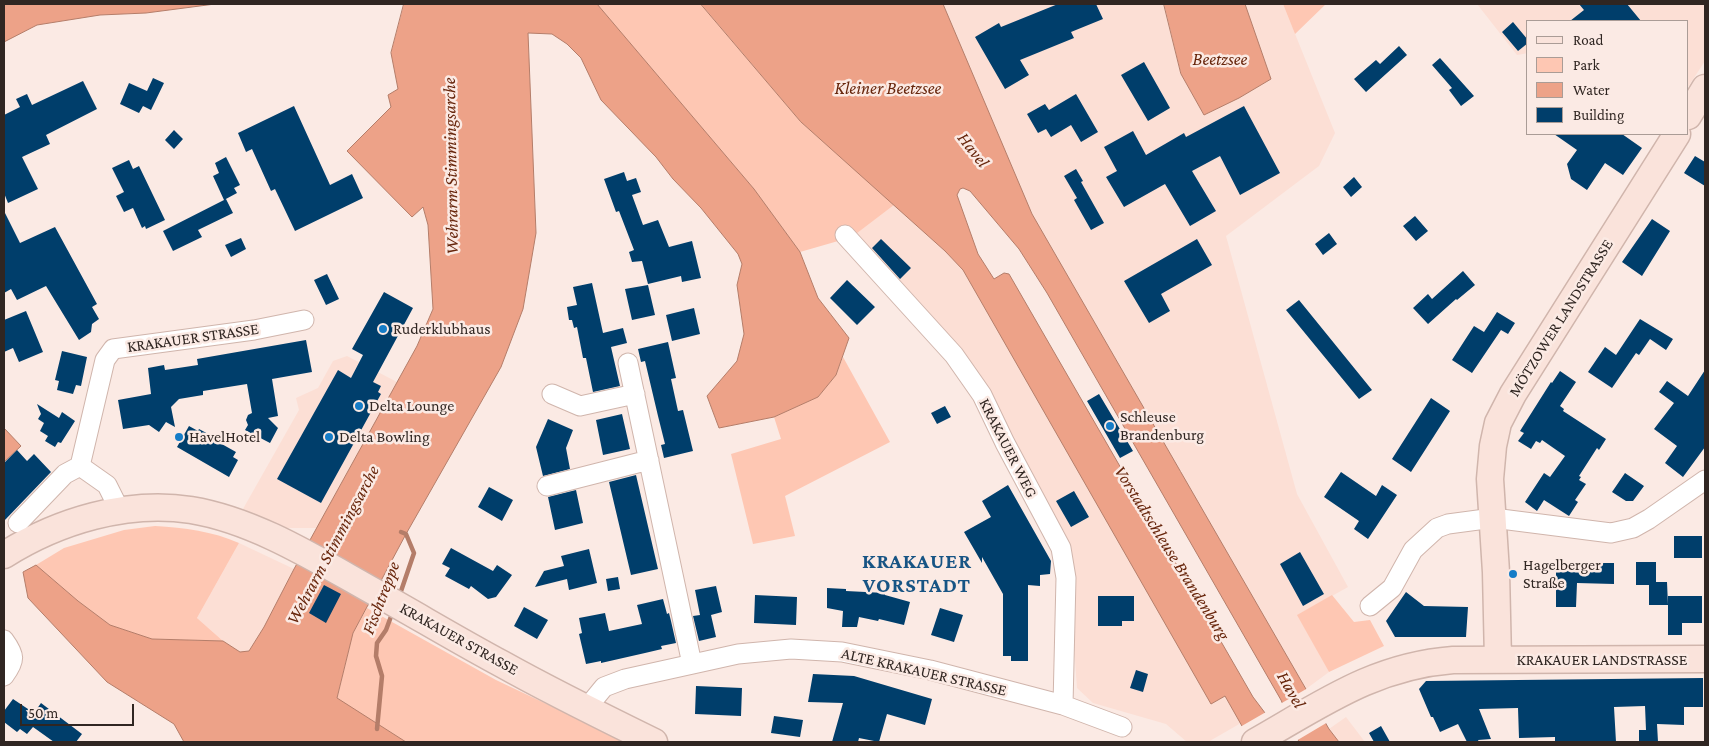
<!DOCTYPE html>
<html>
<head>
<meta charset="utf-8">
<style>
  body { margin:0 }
  #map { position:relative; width:1709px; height:746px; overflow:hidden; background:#fbeae4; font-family:"Crimson Pro",serif }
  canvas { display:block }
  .frame { position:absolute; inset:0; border:5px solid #302622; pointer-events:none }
  .legend { position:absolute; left:1526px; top:20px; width:162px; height:115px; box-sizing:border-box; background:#fbeae4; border:1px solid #aa9c96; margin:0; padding:6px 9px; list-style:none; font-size:15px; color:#302622 }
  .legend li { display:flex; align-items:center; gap:10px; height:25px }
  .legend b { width:25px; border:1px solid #aa9c96 }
  .scale { position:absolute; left:20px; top:704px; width:114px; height:22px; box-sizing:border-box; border:2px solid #302622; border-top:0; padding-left:6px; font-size:15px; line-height:18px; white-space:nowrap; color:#302622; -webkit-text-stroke:4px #fbeae4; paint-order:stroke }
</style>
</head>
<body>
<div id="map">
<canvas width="1709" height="746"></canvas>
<div class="frame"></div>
<ul class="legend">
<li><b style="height:6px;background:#fae3db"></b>Road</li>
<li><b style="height:14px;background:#fec7b3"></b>Park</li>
<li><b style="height:14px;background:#eda288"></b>Water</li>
<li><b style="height:14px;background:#003e6b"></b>Building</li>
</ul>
<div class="scale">50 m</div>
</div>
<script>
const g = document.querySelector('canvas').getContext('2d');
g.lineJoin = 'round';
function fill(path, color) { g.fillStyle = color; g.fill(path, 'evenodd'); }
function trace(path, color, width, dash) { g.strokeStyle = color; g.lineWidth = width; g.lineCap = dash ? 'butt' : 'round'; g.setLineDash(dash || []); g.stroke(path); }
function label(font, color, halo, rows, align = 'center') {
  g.font = font + ' "Crimson Pro",serif'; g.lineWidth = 5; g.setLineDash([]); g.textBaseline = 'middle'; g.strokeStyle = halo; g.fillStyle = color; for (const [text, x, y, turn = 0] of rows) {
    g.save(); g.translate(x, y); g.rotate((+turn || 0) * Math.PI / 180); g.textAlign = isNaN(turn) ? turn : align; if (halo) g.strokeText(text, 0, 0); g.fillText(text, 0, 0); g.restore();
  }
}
fill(new Path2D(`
  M943,4H1164L1181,74L1204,115L1239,98L1271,79L1245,4H1283L1335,133L1319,166L1226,236L1297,494L1348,587L1298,615L1329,672L1306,689L1032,214Z
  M1477,4H1705V61L1688,87V21H1528V53L1517,55Z
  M894,205L945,251L963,270L1211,704L1225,696L1241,723L1208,742H1187L1166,724L1093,703L1077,688L1069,578L976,378L852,237Z
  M347,356L397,382L317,528H273L239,516L299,410L296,398L318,388L333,361Z
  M239,543L294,569L264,627L248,652H240L223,641L197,618Z
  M1346,717L1365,742H1339L1329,729Z`), '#fcdfd5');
fill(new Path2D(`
  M597,4H701L801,122L894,205L852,237L800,252L754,189Z
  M1283,4H1326L1295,34Z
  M843,357L890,442L785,496L795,536L753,544L731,454L781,439L774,417L818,397L836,375Z
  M155,526C185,528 212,531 239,543L197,618L223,641L152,639L110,625L78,601L36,565L64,548L124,530Z
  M1332,595L1354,622L1370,620L1384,646L1329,672L1297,615Z
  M367,608L496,680L627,742H406L337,699L353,633Z`), '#fec7b3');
const water = new Path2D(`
  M4,4H215L146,13L100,15L37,25L4,42Z
  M404,4H597L754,189L800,252L818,298L849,338L836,375L818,397L774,417L719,428L707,396L737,361L744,334L737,285L742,264L738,254L701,208L673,179L656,157L601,100L581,58L567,44L552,34L528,33L536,233L523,309L501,367L406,534L353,633L337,698L406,742H184L174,724L107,682L28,598L23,572L36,565L78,601L110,625L152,639L223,641L240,652L249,651L264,627L294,569L417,346L433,309L428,225L423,207L412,217L347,151L391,107L388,95L398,89L391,53Z
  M701,4H943L1032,214L1329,729L1339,742H1299L1281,700L1047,293L1019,249L970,191L963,188L960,189L957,195L978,254L994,279L1004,273L1009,274L1253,697L1287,742H1251L1225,696L1211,704L963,270L945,251L801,122Z
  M1164,4H1245L1271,79L1239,98L1204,115L1181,74Z
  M4,428L21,446L4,462Z`);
fill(water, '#eda288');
trace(water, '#b47d69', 1);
fill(new Path2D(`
  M1308,688L1328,722L1296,741L1280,704Z
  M1266,712L1289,741V742H1249L1240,727Z`), '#fbeae4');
trace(new Path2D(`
  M399,597L414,553L406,534L401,532
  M377,729L382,676L376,656L377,643L386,630L393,611`), '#b47d69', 4.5);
fill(new Path2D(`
  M1058,4H1096L1103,19L1071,32L1074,38L1020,60L1029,75L1005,89L975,37L999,23L1001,27Z
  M1579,4H1627L1641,21H1570L1584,10Z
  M1513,22L1528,40V43L1518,51L1502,32Z
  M1399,46L1407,55L1366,92L1354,79L1376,60L1380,64Z
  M1440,58L1474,96L1461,106L1449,90L1452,88L1432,65Z
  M1144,62L1170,108L1148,121L1121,75Z
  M153,78L164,83L151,110L143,106L139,113L120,104L129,83L147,91Z
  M83,81L97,109L46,135L50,144L22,157L38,189L8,203L4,193V115L20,107L16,99L27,94L32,105Z
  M1076,94L1098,132L1081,142L1071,125L1051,137L1046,129L1038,133L1027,114L1045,104L1049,110Z
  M294,106L330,185L352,174L363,198L295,231L275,189L271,191L252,149L246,152L238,133Z
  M1244,106L1280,173L1240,195L1220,156L1192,171L1216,211L1190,226L1165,184L1124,207L1106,177L1117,171L1104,147L1133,131L1146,155L1184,133L1186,137Z
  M174,130L183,139L174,149L165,140Z
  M1554,134H1622L1642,148L1623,175L1605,163L1587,190L1571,179L1567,164L1577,150Z
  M1695,156L1705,162V186L1684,173Z
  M226,157L240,185L234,188L237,193L224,200L213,176L219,173L215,163Z
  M129,160L133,169L139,166L165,220L146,229L145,226L142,228L133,208L124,212L116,196L124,192L112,168Z
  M1076,169L1083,181L1081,182L1104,223L1091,230L1074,200L1077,198L1064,176Z
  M624,172L627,181L636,178L641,192L632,195L643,225L658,220L669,247L692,241L701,278L682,282L681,276L648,284L642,261L632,262L629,252L634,250L619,211L616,212L604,179Z
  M1354,177L1362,187L1351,197L1343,187Z
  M226,199L233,213L198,230L202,237L173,251L163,231Z
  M4,211L20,243L55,227L97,304L92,307L99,319L92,324L91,332L79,340L46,286L17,300L11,289L4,293Z
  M1415,216L1428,231L1416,241L1403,226Z
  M1652,219L1670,231L1642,276L1622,262Z
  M1329,233L1337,244L1323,255L1315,244Z
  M241,238L246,249L231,257L225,245Z
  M881,239L911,268L900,279L872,248Z
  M1197,239L1212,265L1161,294L1170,311L1149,323L1124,281Z
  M1463,271L1475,285L1457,300L1456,299L1428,324L1413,308L1428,294L1432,299Z
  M327,274L339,299L326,305L314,280Z
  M847,280L875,307L857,325L830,298Z
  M592,283L603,333L623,328L627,343L611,347L620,386L593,392L586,358H583L577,327L574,328L572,320H569L567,307L577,305L573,287Z
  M648,285L655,315L632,320L625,289Z
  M384,292L413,308L373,382L381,386L378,392L381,394L321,503L277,479L338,370L351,378L363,355L352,349Z
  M1299,300L1372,390L1359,399L1286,310Z
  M694,308L700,334L672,341L666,315Z
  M26,311L43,352L19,362L13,348L4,352V320Z
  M1497,312L1515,323L1508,334L1501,330L1472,373L1452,360L1474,326L1484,332Z
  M1640,319L1673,339L1666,350L1650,339L1639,355L1636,353L1612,388L1588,372L1605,347L1616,355Z
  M306,340L312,372L272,379L278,416L268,418L278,428L270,443L245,430L248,425L246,420L248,415L252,413L247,384L203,391V395L179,399L171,407L175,427L166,422L159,432L149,425L123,429L118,400L151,394L148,368L164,365L165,370L198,365L197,359Z
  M668,342L676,378L671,379L678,411L683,410L693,451L664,458L661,445L665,444L658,416L645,361L641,362L638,349Z
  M62,351L87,357L81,386L76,385L73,394L57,390L59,381L55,380Z
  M1705,370V447L1683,477L1665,463L1677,446L1654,429L1674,403L1659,392L1667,381L1688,396Z
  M1560,371L1576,382L1560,406L1564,409L1563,411L1606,439L1599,450L1597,448L1579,476L1581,477L1579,480L1586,484L1575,500L1578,502L1569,516L1544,500L1537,511L1525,502L1544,473L1550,477L1565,456L1542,440L1540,443L1536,441L1531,449L1518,441L1524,433L1520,431L1551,382L1552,383Z
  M1099,394L1133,451L1120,458L1087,401Z
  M1431,398L1450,411L1411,472L1392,459Z
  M37,404L59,418L62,412L75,421L61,443L58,442L55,447L45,441L48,436L40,431L44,423L38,419L41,414Z
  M945,406L951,417L937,424L931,413Z
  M622,414L630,449L603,455L596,420Z
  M548,419L573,430L566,448L570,469L543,476L536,447Z
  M189,426L198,431L199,429L212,436L211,438L236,452L233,457L238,460L229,477L177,447Z
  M17,450L27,461L34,454L51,472L4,521V463Z
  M1341,472L1376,496L1382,485L1397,495L1368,539L1354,529L1359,521L1324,497Z
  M1625,473L1644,486L1633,501H1626L1612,492Z
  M636,475L658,569L631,575L609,482Z
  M1008,485L1051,561L1050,574L1040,575V586L1028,585V661H1011V656H1003V594L982,557V563L964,532L991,517L982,501Z
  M489,487L513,500L502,521L478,507Z
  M576,490L583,523L555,530L548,497Z
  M1074,491L1089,517L1071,527L1056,501Z
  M1674,536H1702V558H1674Z
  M451,548L493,571L497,565L512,575L496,597L488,599L471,586L469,589L445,576L450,568L442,564Z
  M589,549L597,583L569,590L567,579L535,587L544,571L564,566L561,556Z
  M1300,552L1324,594L1303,606L1280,564Z
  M1636,562H1656V582H1667L1668,605H1649V585H1636Z
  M1587,563H1614V584L1577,583L1576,607H1556V564H1587Z
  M618,577L620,589L608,591L606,579Z
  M324,585L341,594L326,623L309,613Z
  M716,586L722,612L711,615L716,637L699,641L693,616L700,615L695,590Z
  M827,588L846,589V591L885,593V595L910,602L904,625L879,619L878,621L859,617L857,627H842L843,611L827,608Z
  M1406,592L1424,606L1468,607L1466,637H1395L1386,621Z
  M755,595L797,597L796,625L754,623Z
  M1098,596H1134V621H1122V626H1098Z
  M1668,596H1702V623H1682V635H1668Z
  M663,599L667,614L669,613L671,621L676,643L661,646L662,649L645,653L601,663V661L586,664L579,634L582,633L579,618L605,613L609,631L642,624L637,605Z
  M524,607L548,620L537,639L514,626Z
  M940,608L963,615L954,642L931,635Z
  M1136,670L1148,674L1143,692L1130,688Z
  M813,674L854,676L932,699L925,725L887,714L879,742L859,738L858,742H832L843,703L808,702Z
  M1703,678V707H1684V725L1657,724L1658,742H1639V730H1646L1645,706L1614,707L1616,742H1555V737L1519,738L1518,708L1479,709L1491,739L1478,740L1479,742H1467L1458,724L1440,732L1433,717H1431L1419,689L1426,681Z
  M696,686L742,688L741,716L695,714Z
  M13,699L34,713L41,703L82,734L76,742H54L33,727L27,734L20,729L17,732L4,722V711Z
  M774,716L803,720L800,737L771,733Z
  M1381,726L1390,742H1374L1369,733Z`), '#003e6b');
const minor = new Path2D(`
  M845,235L954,355L982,395L1005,443L1061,548L1066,578L1063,705
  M628,363L692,664
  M552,394L580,406L635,394
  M80,466L107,485L120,511
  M547,486L649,460
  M18,523L65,474L80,466L105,360L113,349L254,330L304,320
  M1370,606L1392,588L1413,550L1437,528L1448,524L1493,518L1611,533L1633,528L1649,519L1705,480
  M4,640C15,655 16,660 4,676
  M586,709L604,687L625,679L738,654L791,649L842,652L930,670L1063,705L1122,727`);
const secondary = new Path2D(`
  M1688,116L1705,88
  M4,555C58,521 127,500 191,510C258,521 322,563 380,595C421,618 461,642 502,664C552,692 603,717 654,742
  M1498,660L1496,572L1490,479L1493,446L1498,423L1513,394L1677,134
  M1255,742C1322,704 1374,666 1453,660L1705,659`);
trace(minor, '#d0b5ac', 21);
trace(secondary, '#d0b5ac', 29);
trace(minor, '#fff', 19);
trace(secondary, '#fae3db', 26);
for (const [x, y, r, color] of [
  [383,329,5,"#157cc7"],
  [359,406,5,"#157cc7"],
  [1110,426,5,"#157cc7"],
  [179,437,5,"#157cc7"],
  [329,437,5,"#157cc7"],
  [1513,574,5,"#157cc7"]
]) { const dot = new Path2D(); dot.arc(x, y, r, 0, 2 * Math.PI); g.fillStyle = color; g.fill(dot); trace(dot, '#fbeae4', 2); }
label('16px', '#302622', '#fbeae4', [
  ["MÖTZOWER LANDSTRASSE",1561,318,-58],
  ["KRAKAUER STRASSE",193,338,-8],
  ["KRAKAUER WEG",1008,448,63],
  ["KRAKAUER STRASSE",459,639,29],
  ["KRAKAUER LANDSTRASSE",1602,660],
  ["ALTE KRAKAUER STRASSE",924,672,13]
]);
label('16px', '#302622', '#fbeae4', [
  ["Ruderklubhaus",393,329],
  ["Delta Lounge",369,406],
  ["Schleuse",1120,417],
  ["Brandenburg",1120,435],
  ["HavelHotel",189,437],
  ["Delta Bowling",339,437],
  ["Hagelberger",1523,565],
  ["Straße",1523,583]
], 'left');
label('italic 18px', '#67250b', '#fbeae4', [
  ["Beetzsee",1220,59],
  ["Kleiner Beetzsee",888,88],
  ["Havel",973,150,52],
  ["Wehrarm Stimmingsarche",451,166,-91],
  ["Wehrarm Stimmingsarche",333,545,-62],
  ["Vorstadtschleuse Brandenburg",1172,553,58],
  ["Fischtreppe",381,598,-69],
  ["Havel",1291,690,60]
]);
g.letterSpacing = '1px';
label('bold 21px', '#175484', '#fbeae4', [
  ["KRAKAUER",917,562],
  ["VORSTADT",917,586]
]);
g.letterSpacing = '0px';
</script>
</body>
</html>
